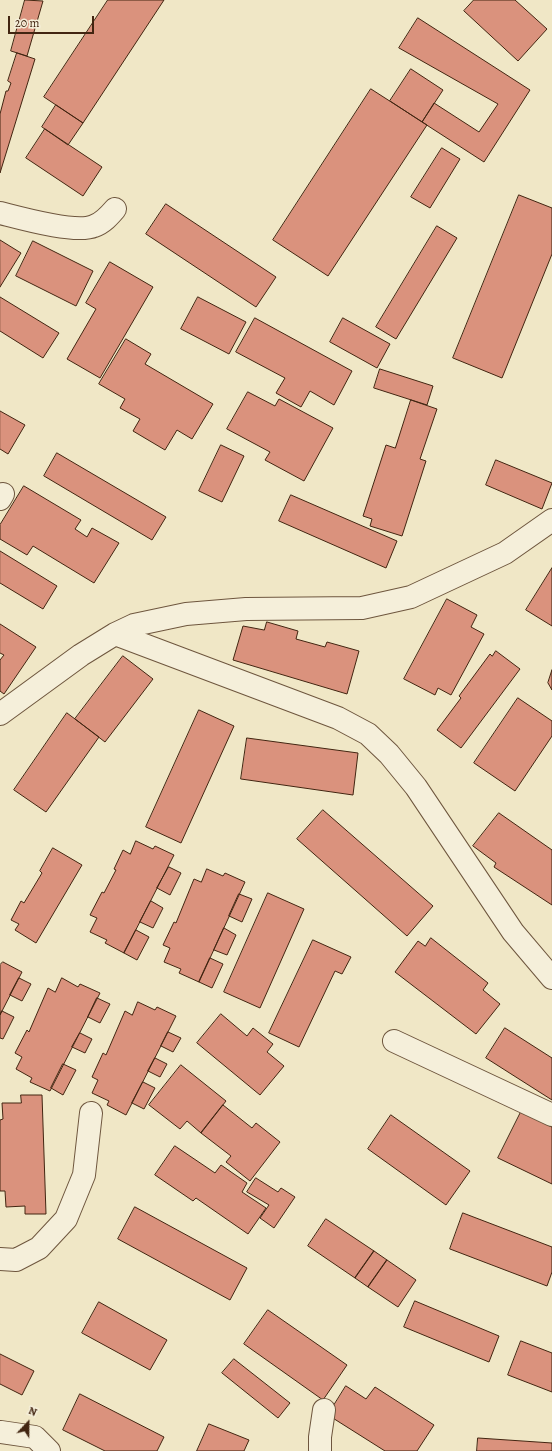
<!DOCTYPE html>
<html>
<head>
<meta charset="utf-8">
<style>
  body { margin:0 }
  #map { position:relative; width:552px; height:1451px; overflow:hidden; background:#f0e7c6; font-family:Alegreya,serif }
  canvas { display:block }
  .north { position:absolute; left:8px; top:1403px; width:40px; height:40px; -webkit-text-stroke:3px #f5efda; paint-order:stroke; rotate:22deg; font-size:11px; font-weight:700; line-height:16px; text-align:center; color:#422511 }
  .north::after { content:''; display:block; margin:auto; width:14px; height:18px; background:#422511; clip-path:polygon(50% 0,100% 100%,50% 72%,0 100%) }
  .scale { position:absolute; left:8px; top:16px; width:86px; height:18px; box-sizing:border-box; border:2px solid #422511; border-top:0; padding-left:5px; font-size:12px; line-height:14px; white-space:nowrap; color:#422511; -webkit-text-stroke:3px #f5efda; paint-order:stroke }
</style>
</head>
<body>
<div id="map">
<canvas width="552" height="1451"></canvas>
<div class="north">N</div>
<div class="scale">20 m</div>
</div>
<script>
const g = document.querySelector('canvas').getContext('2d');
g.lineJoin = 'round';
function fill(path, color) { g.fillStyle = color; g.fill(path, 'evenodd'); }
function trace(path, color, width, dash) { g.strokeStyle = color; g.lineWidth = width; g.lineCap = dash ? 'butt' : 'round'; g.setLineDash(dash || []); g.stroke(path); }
const building = new Path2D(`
  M25,0L43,1L27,56L11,51Z
  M108,0H164L83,123L44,97Z
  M474,0H515L547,29L518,61L464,11Z
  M418,18L530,90L484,162L422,122L434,103L479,132L498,104L399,48Z
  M17,53L35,59L0,173V114L6,91H8L11,83L8,81Z
  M411,69L443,90L422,122L390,101Z
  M371,89L427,125L328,276L273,240Z
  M56,105L83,123L68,145L42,127Z
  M45,129L102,167L83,196L26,158Z
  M442,148L460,159L430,208L411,197Z
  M519,195L552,208V254L502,378L453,358Z
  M166,204L276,277L256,307L146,234Z
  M437,226L457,238L396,339L376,327Z
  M0,240L21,253L0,287Z
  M33,241L93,271L76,306L16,276Z
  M110,262L153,287L100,378L67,359L96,309L86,303Z
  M0,297L59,333L43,358L0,331Z
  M198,297L246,322L229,354L181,329Z
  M255,318L352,371L334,405L310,391L301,407L276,393L285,378L236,352Z
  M343,318L390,344L377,368L330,342Z
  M126,339L151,354L145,364L213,404L192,439L177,430L165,450L133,431L140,419L120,408L125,399L99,384Z
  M380,369L433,386L427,405L374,388Z
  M248,392L275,406L279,399L333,428L304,481L265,460L270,452L227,429Z
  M411,400L437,409L420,459L426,461L402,536L370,526L372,519L363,516L386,445L395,448Z
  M0,411L25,425L8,454L0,449Z
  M221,445L244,456L222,502L199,491Z
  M57,453L166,517L152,540L44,476Z
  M496,460L552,483L542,509L486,485Z
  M24,486L81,520L75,529L87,537L92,528L119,543L94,583L33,546L27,555L0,539V525Z
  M291,495L397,541L386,568L279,521Z
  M0,551L57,586L43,609L0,583Z
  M552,568V626L526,610Z
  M447,599L477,615L471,627L484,634L451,695L438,688L435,695L404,679Z
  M267,622L298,631L296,639L325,647L327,642L359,651L347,694L233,660L243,626L264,630Z
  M0,624L36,647L4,694L0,691V660L4,655L0,653Z
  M496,651L520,669L461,748L437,730L461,698L459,696L490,654L492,656Z
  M123,656L153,679L105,742L75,719Z
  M552,670V690L548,683Z
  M518,698L552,721V736L515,791L474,763Z
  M199,710L234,726L181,843L146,827Z
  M67,713L99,737L46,812L14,790Z
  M247,738L358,753L353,795L241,779Z
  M323,810L433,906L407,936L297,839Z
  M499,813L552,850V905L494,867L496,863L473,846Z
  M136,841L153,849L155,846L174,855L124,953L105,943L107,940L90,932L97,918L90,915L102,892L104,893L116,870L114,869L123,850L130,854Z
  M53,848L82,865L36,943L15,930L19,924L11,920L21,901L24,903L42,873L40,871Z
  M169,867L181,873L170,895L157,888Z
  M207,869L223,876L225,873L245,882L199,982L179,973L181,969L164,962L170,948L163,945L174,922L176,923L194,879L201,882Z
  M268,893L304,909L260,1008L224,992Z
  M239,894L252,899L242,922L229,916Z
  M151,901L163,908L153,928L140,922Z
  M224,928L236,935L227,955L214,950Z
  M136,930L149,937L137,960L124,953Z
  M431,938L488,983L483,990L500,1004L476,1034L395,972L418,941L425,946Z
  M313,940L351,957L342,974L335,971L299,1047L269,1033Z
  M210,958L223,964L212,988L199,982Z
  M3,962L22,972L0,1015V965Z
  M19,978L31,984L22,1001L10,995Z
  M62,978L78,987L80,984L100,993L50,1091L30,1082L32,1078L16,1069L22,1057L15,1053L27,1030L29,1032L48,988L55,992Z
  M97,998L110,1004L100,1023L88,1017Z
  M138,1002L155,1010L157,1007L176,1016L126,1115L107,1105L109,1101L92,1093L98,1080L92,1077L103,1053L106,1055L125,1011L132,1015Z
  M2,1011L14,1017L3,1039L0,1038V1015Z
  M221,1014L247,1036L253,1028L273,1044L267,1052L284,1066L260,1095L197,1043Z
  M505,1028L552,1058V1100L486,1058Z
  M168,1032L181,1038L173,1052L161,1046Z
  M80,1033L92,1039L85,1053L72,1047Z
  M155,1058L167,1064L160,1077L148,1071Z
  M63,1064L76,1070L63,1095L51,1088Z
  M181,1065L226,1101L201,1133L187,1121L180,1129L149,1105Z
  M143,1082L155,1088L144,1109L132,1103Z
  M21,1095H42L46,1214H25V1206L6,1207L5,1191H0V1120L3,1119L2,1103H21Z
  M223,1105L252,1128L256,1123L280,1142L250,1181L226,1162L231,1156L201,1133Z
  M521,1112L552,1127V1184L498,1158Z
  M391,1115L470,1171L446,1205L368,1149Z
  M175,1146L215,1173L221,1165L247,1183L242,1192L266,1208L248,1234L196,1198L193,1201L155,1175Z
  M256,1178L278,1192L281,1188L295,1197L274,1228L260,1218L269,1205L247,1192Z
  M135,1207L247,1268L230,1300L118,1239Z
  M463,1213L552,1247V1272L547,1286L450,1249Z
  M326,1219L374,1251L355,1278L308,1246Z
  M374,1251L387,1260L368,1287L355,1278Z
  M387,1260L416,1280L398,1307L368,1287Z
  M415,1301L499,1336L489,1362L404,1327Z
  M99,1302L167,1340L150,1370L82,1333Z
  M268,1310L347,1365L323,1400L244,1344Z
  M521,1341L552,1353V1392L508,1375Z
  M0,1354L34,1371L22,1395L0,1384Z
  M234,1359L290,1403L278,1418L222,1373Z
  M346,1386L366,1399L375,1387L434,1425L417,1451H385L328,1415Z
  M80,1394L164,1437L157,1451H105L63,1430Z
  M209,1424L249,1440L244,1451H197Z
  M478,1438L552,1443V1451H477Z`);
fill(building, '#da927d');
trace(building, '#422511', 1);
const minor = new Path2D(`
  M0,213C20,218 76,234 94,226C103,223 109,216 115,209
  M0,499L3,494
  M115,634L338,718L368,734L389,754L416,787L513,932L552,978
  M0,714L81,655L115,634L134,625L186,614L246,609L362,608L411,597L505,553L552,520
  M394,1041L552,1115
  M0,1259L16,1260L39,1248L66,1219L84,1175L91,1113
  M1,1432L35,1437L49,1451
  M320,1451V1437L324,1410`);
trace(minor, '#6e563e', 24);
trace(minor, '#f5efda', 22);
</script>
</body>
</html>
